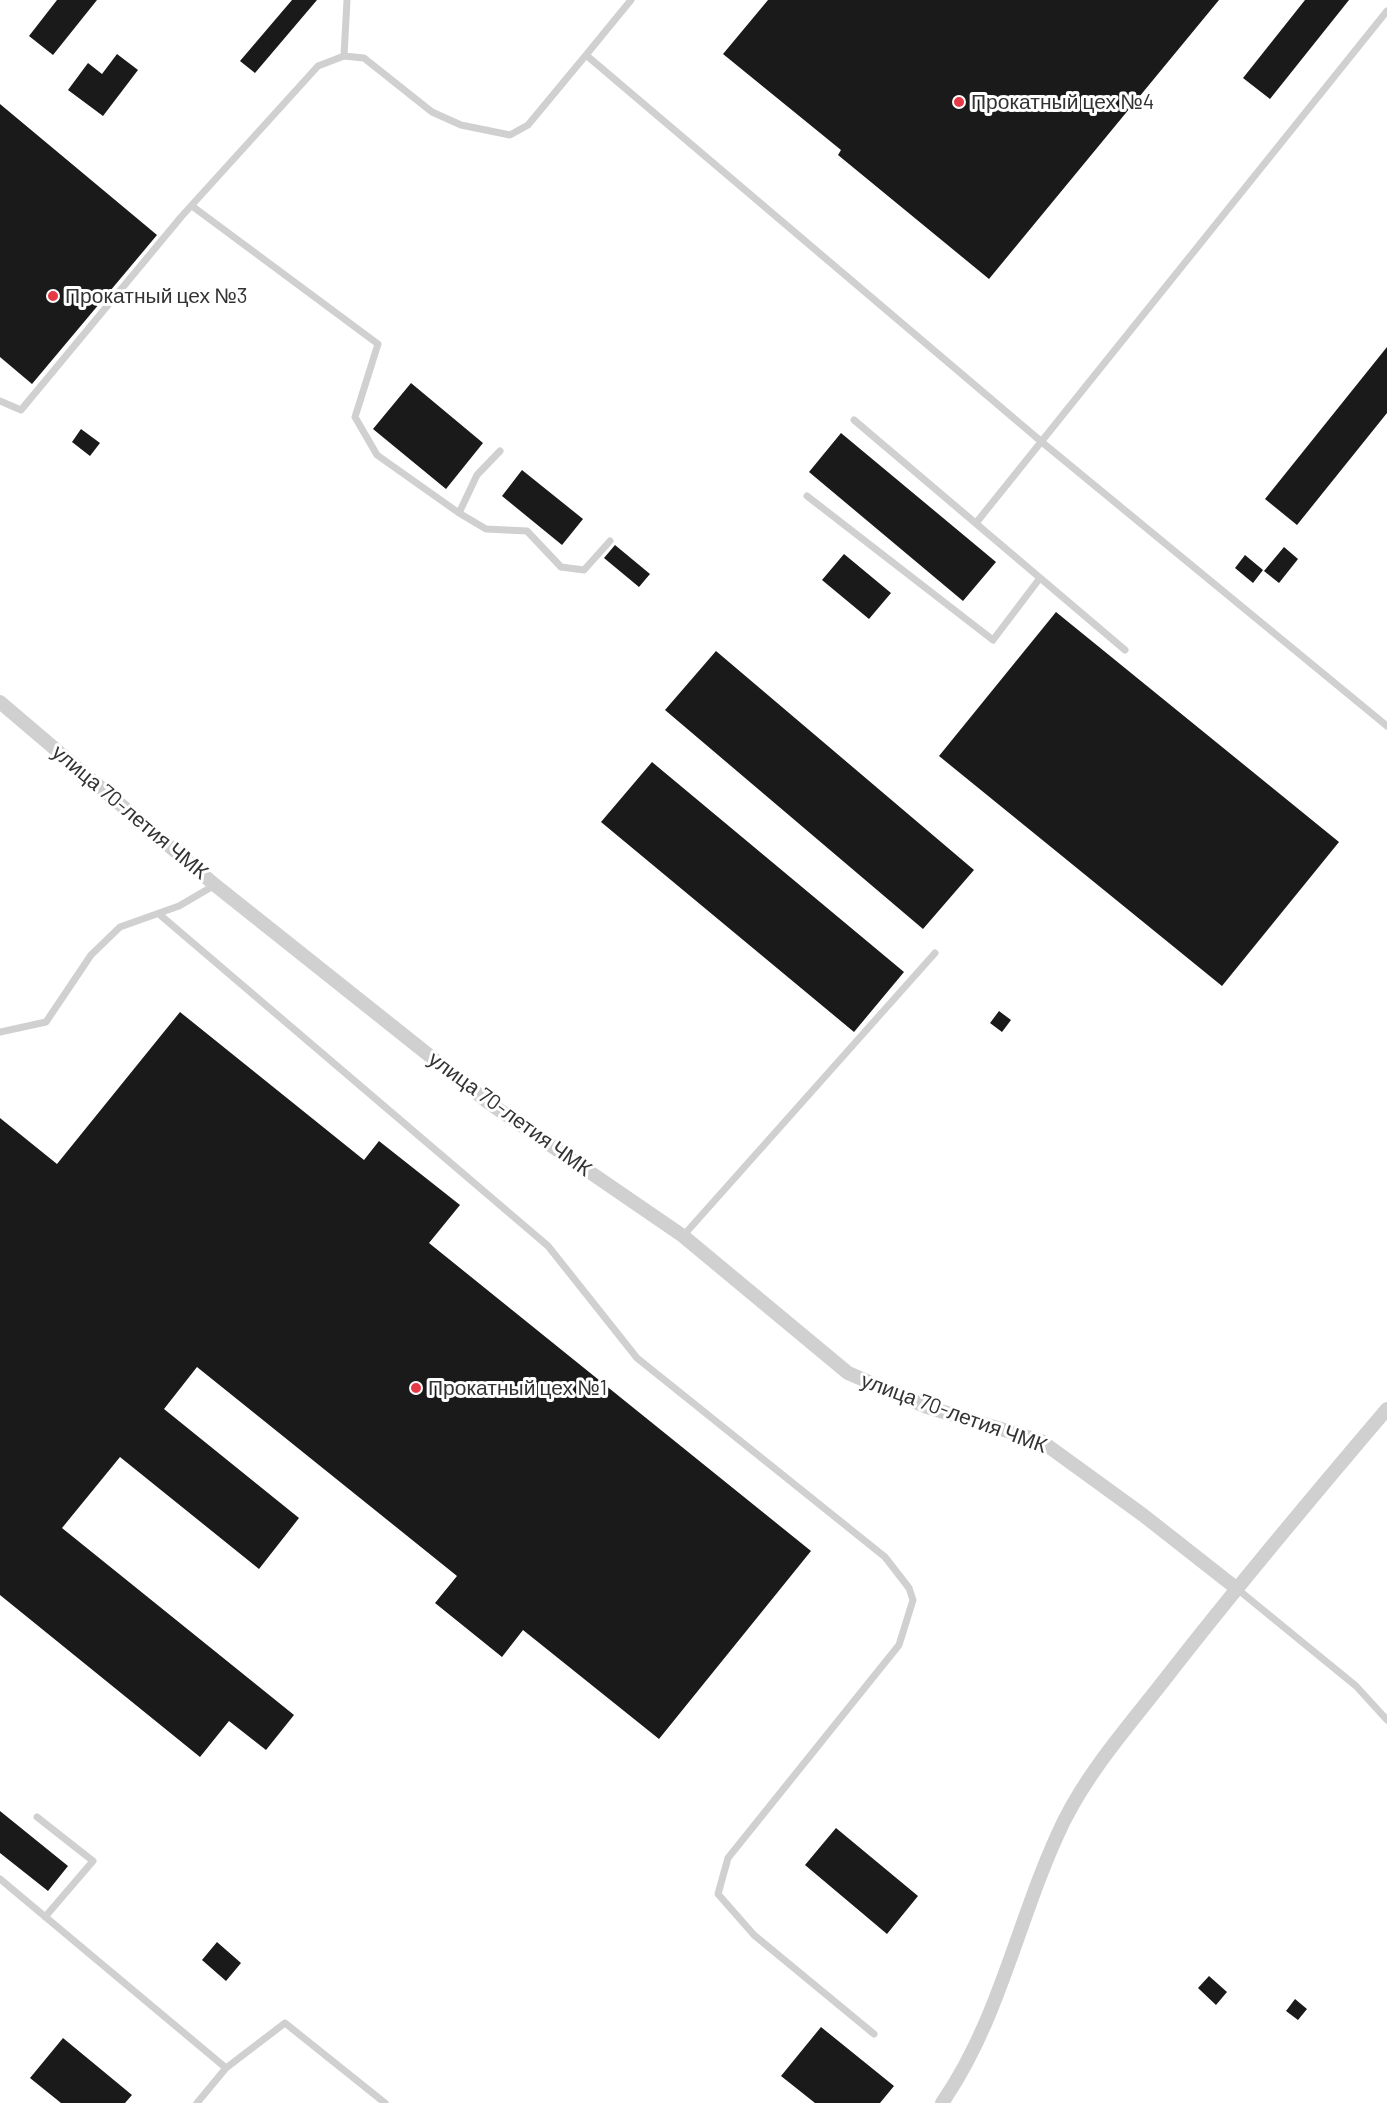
<!DOCTYPE html>
<html>
<head>
<meta charset="utf-8">
<style>
  body { margin:0 }
  canvas { display:block; background:#fff }
</style>
</head>
<body>
<canvas width="1387" height="2103"></canvas>
<script>
const g = document.querySelector('canvas').getContext('2d');
g.lineJoin = 'round';
function fill(path, color) { g.fillStyle = color; g.fill(path, 'evenodd'); }
function trace(path, color, width, dash) { g.strokeStyle = color; g.lineWidth = width; g.lineCap = dash ? 'butt' : 'round'; g.setLineDash(dash || []); g.stroke(path); }
function label(font, color, halo, rows, align = 'center') {
  g.font = font + ' Barlow,sans-serif'; g.lineWidth = 6; g.setLineDash([]); g.textBaseline = 'middle'; g.strokeStyle = halo; g.fillStyle = color; for (const [text, x, y, turn = 0] of rows) {
    g.save(); g.translate(x, y); g.rotate((+turn || 0) * Math.PI / 180); g.textAlign = isNaN(turn) ? turn : align; if (halo) g.strokeText(text, 0, 0); g.fillText(text, 0, 0); g.restore();
  }
}
fill(new Path2D(`
  M57,0H97L53,55L29,36Z
  M292,0H317L255,73L240,61Z
  M768,0H1219L989,279L838,155L841,150L723,54Z
  M1305,0H1349L1270,99L1243,78Z
  M117,54L138,70L103,116L68,90L88,63L102,74Z
  M0,104L157,235L32,384L0,357Z
  M1387,347V413L1297,525L1265,499Z
  M411,383L483,443L446,489L373,429Z
  M81,429L100,443L90,456L72,442Z
  M841,433L996,562L963,601L809,472Z
  M522,470L583,519L562,545L502,496Z
  M615,545L650,574L639,587L604,558Z
  M1284,547L1298,559L1279,583L1264,571Z
  M844,554L891,593L869,619L822,580Z
  M1245,555L1263,570L1253,583L1235,568Z
  M1056,612L1339,842L1222,986L939,756Z
  M716,651L974,870L923,929L665,710Z
  M652,762L904,972L854,1032L601,822Z
  M999,1011L1011,1020L1002,1032L990,1023Z
  M180,1012L364,1160L379,1141L460,1205L429,1243L811,1551L659,1739L523,1630L502,1657L435,1603L457,1576L197,1367L164,1409L299,1518L259,1569L120,1457L62,1528L294,1715L266,1750L229,1721L200,1757L0,1595V1118L57,1164Z
  M0,1811L68,1866L48,1891L0,1853Z
  M836,1828L918,1896L887,1934L805,1865Z
  M217,1942L241,1963L226,1981L202,1960Z
  M1209,1976L1227,1992L1216,2005L1198,1988Z
  M1295,1999L1307,2009L1298,2020L1286,2011Z
  M821,2027L894,2086L880,2103H815L781,2076Z
  M63,2038L132,2095L125,2103H61L30,2078Z`), '#1a1a1a');
trace(new Path2D(`
  M347,0L344,56L364,58L432,112L461,125L510,135L528,125L586,55L1043,443L1387,726
  M586,55L631,0
  M192,206L378,344L355,417L377,455L459,513L486,529L527,531L561,567L584,570L610,541
  M0,401L21,410L181,217L318,66L344,56
  M854,420L1125,650
  M807,496L993,640L1040,578
  M459,513L477,475L500,451
  M976,523L1387,11
  M159,914L548,1246L637,1358L885,1557L909,1588L913,1600L899,1645L728,1858L718,1894L754,1935L874,2034
  M0,1032L46,1022L91,955L120,927L179,906L215,885
  M683,1236L935,953
  M1236,1588L1356,1686L1387,1720
  M37,1817L93,1861L45,1917
  M0,1879L226,2068L197,2103
  M226,2068L285,2023L385,2103`), '#d0d0d0', 7);
trace(new Path2D(`
  M0,702L215,885L489,1103L683,1236L848,1373L927,1407L1041,1441L1143,1515L1236,1588
  M942,2103C1001,2018 1019,1913 1064,1821C1091,1767 1132,1722 1169,1674C1239,1584 1313,1496 1387,1409`), '#d0d0d0', 14);
for (const [x, y, r, color] of [
  [959,102,6,"#e63946"],
  [53,296,6,"#e63946"],
  [416,1388,6,"#e63946"]
]) { const dot = new Path2D(); dot.arc(x, y, r, 0, 2 * Math.PI); g.fillStyle = color; g.fill(dot); trace(dot, '#fff', 2); }
label('21px', '#333', '#fff', [
  ["Прокатный цех №4",971,102],
  ["Прокатный цех №3",65,296],
  ["Прокатный цех №1",428,1388]
], 'left');
label('21px', '#333', '#fff', [
  ["улица 70-летия ЧМК",130,812,40],
  ["улица 70-летия ЧМК",510,1114,36],
  ["улица 70-летия ЧМК",954,1413,20]
]);
</script>
</body>
</html>
